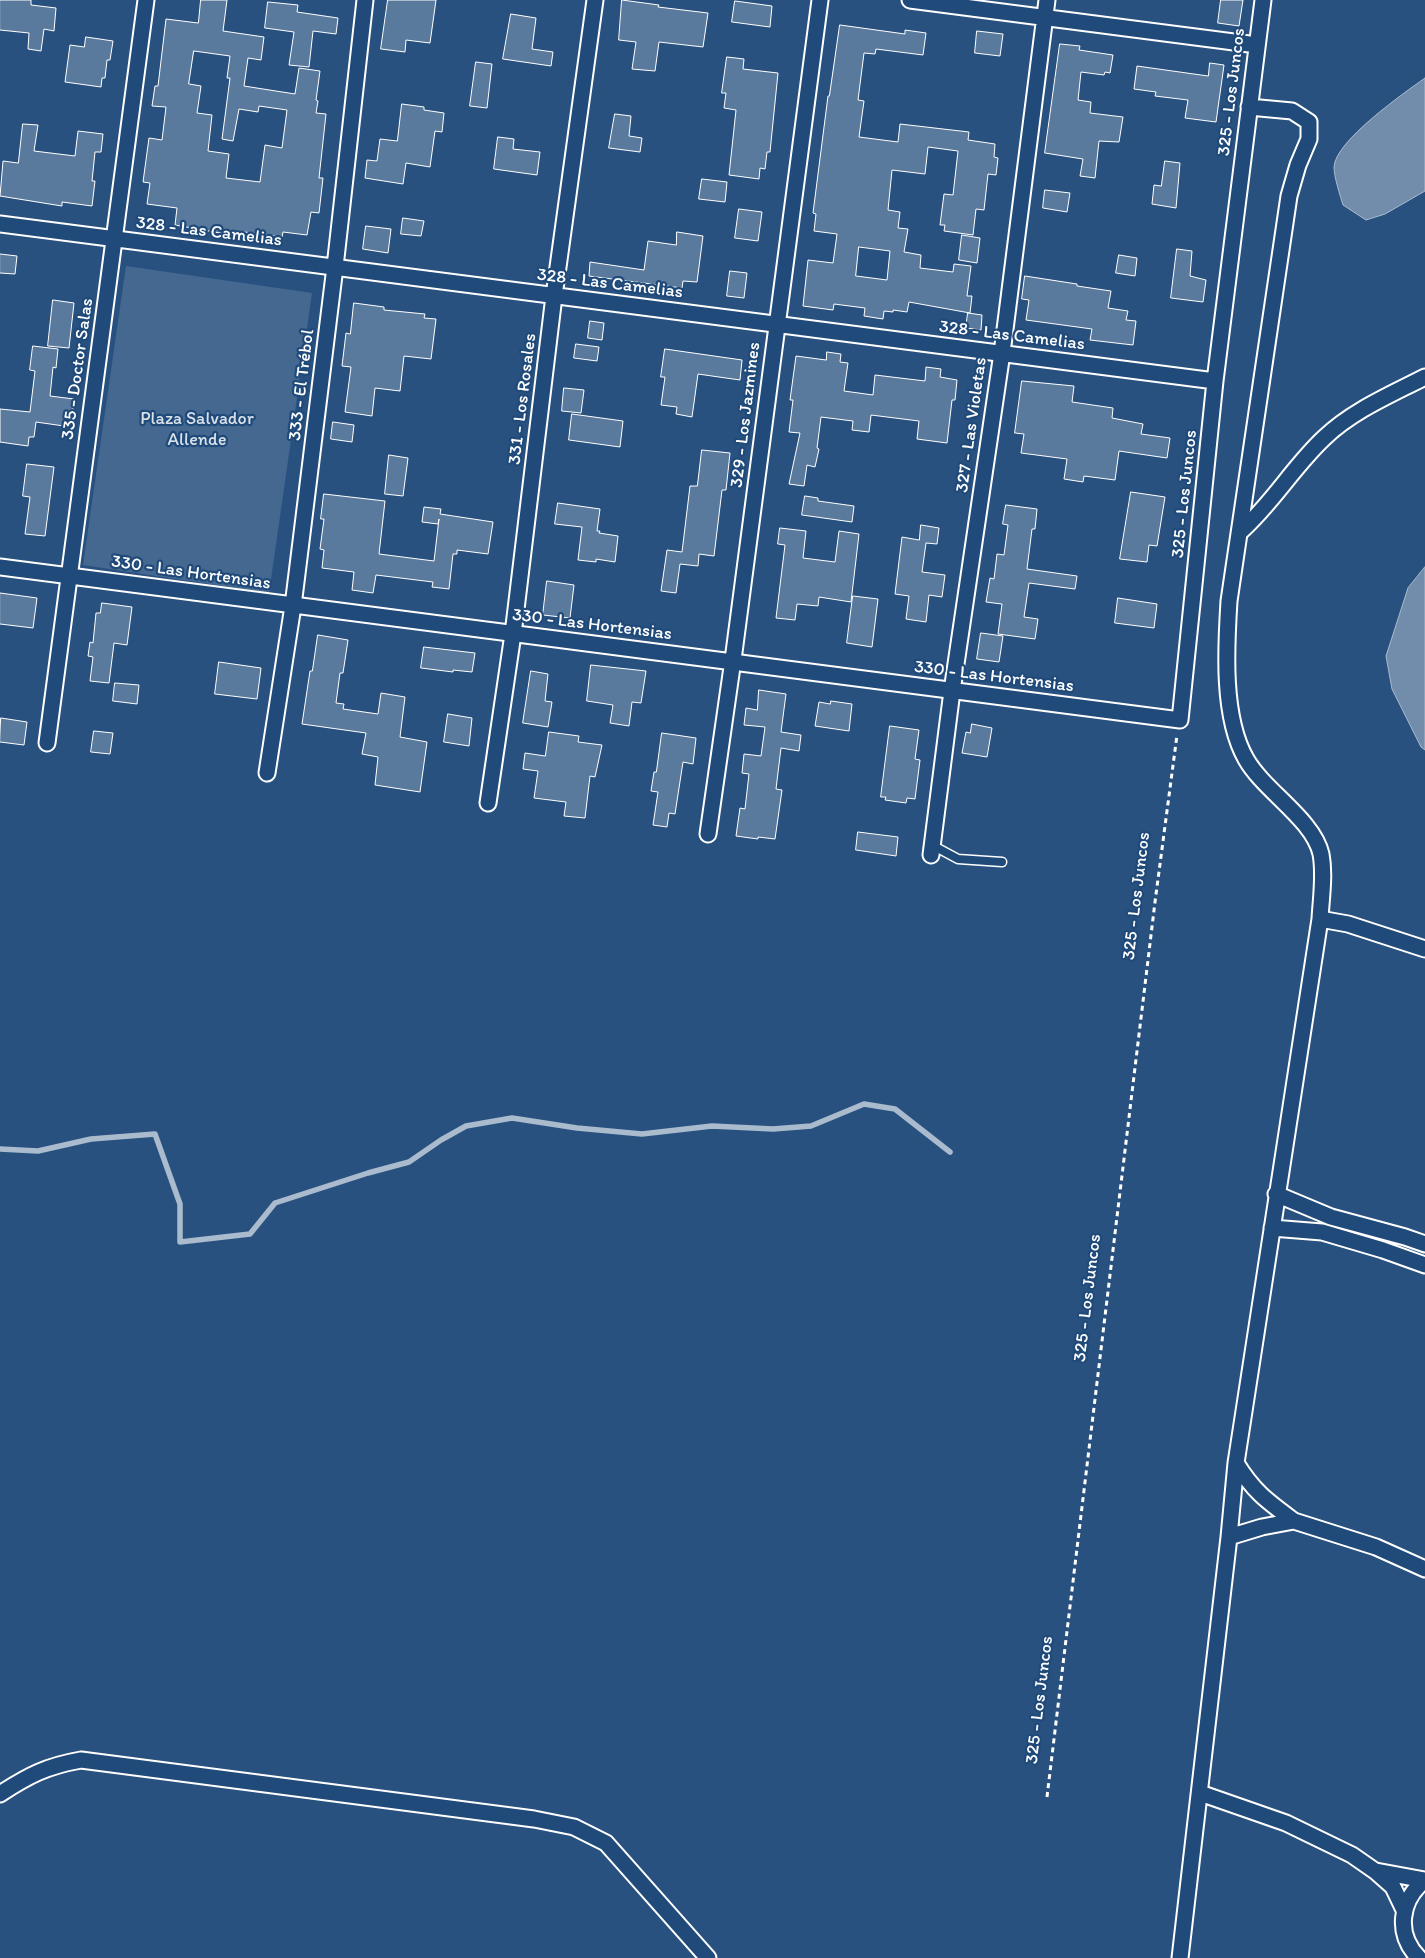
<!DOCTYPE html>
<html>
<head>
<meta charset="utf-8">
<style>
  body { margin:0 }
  canvas { display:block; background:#28517f }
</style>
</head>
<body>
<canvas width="1425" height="1958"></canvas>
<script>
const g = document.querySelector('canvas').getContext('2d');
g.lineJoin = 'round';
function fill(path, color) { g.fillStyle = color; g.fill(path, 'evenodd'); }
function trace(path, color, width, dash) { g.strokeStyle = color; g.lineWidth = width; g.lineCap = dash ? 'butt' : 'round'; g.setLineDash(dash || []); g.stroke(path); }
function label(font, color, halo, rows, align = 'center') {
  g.font = font + ' Itim,sans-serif'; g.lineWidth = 4.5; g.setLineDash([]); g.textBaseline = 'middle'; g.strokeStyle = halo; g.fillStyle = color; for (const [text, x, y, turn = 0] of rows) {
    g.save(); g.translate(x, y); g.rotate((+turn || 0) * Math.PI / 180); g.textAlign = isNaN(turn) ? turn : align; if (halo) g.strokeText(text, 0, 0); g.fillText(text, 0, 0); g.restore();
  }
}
fill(new Path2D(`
  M126,266L312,293L269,593L83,565Z`), '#446890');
const water = new Path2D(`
  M1425,78V191L1385,214L1366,220L1343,205C1340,195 1334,177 1334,167C1335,141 1404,93 1425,78Z
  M1425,567V750L1421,747L1392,689L1386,656L1408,588Z`);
fill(water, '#718dab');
trace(water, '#aabbcd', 1);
trace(new Path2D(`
  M0,1149L38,1151L91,1139L155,1134L180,1204V1242L250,1234L275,1203L368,1173L409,1162L441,1140L466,1126L512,1118L577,1128L642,1134L712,1126L773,1129L811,1126L864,1104L895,1109L950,1152`), '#aabbcd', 5.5);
const building = new Path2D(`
  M0,0H31V5L56,8L54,31L44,29L41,51L28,49L29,33L0,30Z
  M201,0H227L223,31L264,37L261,60L248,58L244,86L295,94L299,68L320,71L316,100L318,101L316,113L326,114L319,178H323L319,213L311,212L307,235L283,232L282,237L237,231V236L175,225L177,208L147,204L150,183L143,182L149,138L162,140L166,107L152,106L155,86H158L166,19L198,23ZM194,51L230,56L227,78H230L222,139L233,141L239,109L258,112L259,106L287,110L282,148L265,145L260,182L226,178L229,154L208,151L212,115L197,113L201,86L189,84Z
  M388,0H436L430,43L406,40L405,52L381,49Z
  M622,0L659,5L658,7L708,13L703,47L659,42L655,71L632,69L636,42L619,40Z
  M1221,0H1243L1239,26L1218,23Z
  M735,1L772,6L770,27L732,22Z
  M268,2L298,5L297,12L338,18L336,34L313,31L309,67L289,65L294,32L265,28Z
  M511,14L536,18L532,49L553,52L551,66L503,59Z
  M840,25L905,34V30L926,33L923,55L876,49L875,54L864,53L858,100L864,101L859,137L898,142L900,124L969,132L968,140L995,144L994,157L998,158L996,175L988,174L984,210L976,209L973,235L944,231L945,225H940L944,194L953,195L958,151L928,147L925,174L892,170L888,210L900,212L898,228L908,229L904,252L921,255L920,268L953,272L954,264L971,266L967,296H972L970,313L909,302L907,312L893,310V312L884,311L883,319L864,316L865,308L834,304L833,310L803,306L808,260L833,263L837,234L814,231L816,214L813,213L828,96H829ZM859,247L890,251L887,280L856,276Z
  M977,31L1003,34L1000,56L975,53Z
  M86,37L113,41L110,60H107L105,78H102L101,87L65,82L70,45L84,47Z
  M1060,44L1080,46L1079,50L1113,55L1110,73L1105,72L1104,75L1081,72L1078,100L1091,102L1090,113L1123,117L1119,142L1099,141L1095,178L1080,176L1083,159L1045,153Z
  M727,57L744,59L743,69L778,73L770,152H767L765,169L760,168L759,179L729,175L736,110L724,108L726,93H722Z
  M476,62L492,64L487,108L470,106Z
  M1210,63L1224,65L1216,122L1185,118L1188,100L1155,96L1156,92L1134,89L1137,66L1208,76Z
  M402,104L424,107V110L444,113L442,132L435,131L430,167L406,163L403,184L365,178L367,160L377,161L380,139L397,141Z
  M615,114L631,116L629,136L642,138L640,152L609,148Z
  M23,124L38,125L34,151L75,156L78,131L103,134L101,152H95L92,181H95L92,206L62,202V206L0,196L3,161L18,163Z
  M498,137L514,139L513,149L540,152L537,175L494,169Z
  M1165,161L1180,163L1176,208L1152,204L1154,185L1161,186Z
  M702,179L727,182L725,202L699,199Z
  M1045,190L1070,193L1067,212L1043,208Z
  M739,209L762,212L758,241L735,238Z
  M403,218L424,221L421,236L401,234Z
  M366,226L391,229L388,253L363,249Z
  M677,232L703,236L697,282L683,281L682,288L589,276L590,262L644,270L648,241L676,245Z
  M962,235L980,238L977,263L959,260Z
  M1177,249L1192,251L1190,276L1206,280L1203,302L1171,298Z
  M0,254L17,256L15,274L0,273Z
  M1119,255L1137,258L1135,276L1116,273Z
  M730,271L747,273L744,298L727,296Z
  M1025,276L1077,284V286L1111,291L1108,308L1128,311L1126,320L1136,321L1133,345L1090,340L1092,329L1026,320L1029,300L1022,299Z
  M53,300L74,303L69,348L48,346Z
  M354,303L384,307V310L425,314L424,318L436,319L431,359L404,356L400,391L375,388L372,416L345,412L351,367L342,366L346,333L350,334Z
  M968,313L982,315L981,330L966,328Z
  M590,321L604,323L602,340L588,338Z
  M576,344L599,347L597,361L574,358Z
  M33,346L58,349L56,368L53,367L50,396L74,399L71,427L36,422L34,437H29L28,446L0,442V409L30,412L35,371L30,370Z
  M665,349L742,360L740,380L698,374L692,417L676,414L677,407L661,405L665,377H661Z
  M827,352L841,354L840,362L848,363L844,391L873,395L875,375L925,381L926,367L941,369L940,377L957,380L955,400H952L947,443L917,439L919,421L871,415L869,432L852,430L853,421L821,417L817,448L819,449L815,467L807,465L804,486L789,484L800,433L789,432L793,400H790L796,356L826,360Z
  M1022,381L1074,386L1072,402L1113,408L1112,418L1143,424L1141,434L1170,438L1167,458L1119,451L1115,480L1084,476L1083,482L1064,479L1067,459L1021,453L1024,434L1015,433Z
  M564,388L584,390L581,413L562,411Z
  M572,414L623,421L620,447L569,440Z
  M333,422L354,425L352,442L331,439Z
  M702,450L730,453L726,490H722L714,556L699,554L698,566L680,564L676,593L661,591L667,550L682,552L690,486H697Z
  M389,455L408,458L403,496L385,494Z
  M27,464L54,467L45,536L25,534L30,497L23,496Z
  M1131,492L1165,497L1157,546L1149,545L1147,562L1120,559Z
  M324,494L385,501L379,554L434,561L439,519L438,524L422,522L424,507L441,509L440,514L493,522L488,554L457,550V554H453L449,589L432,587L433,582L376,575L373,593L352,590L354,572L322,568L324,550L320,549L324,519H321Z
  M805,496L818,498V501L854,506L852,522L802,515Z
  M558,503L600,509L597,531H600L599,533L618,536L615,562L596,559V562L578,560L582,527L555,524Z
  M1006,505L1037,509L1035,529H1032L1027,569L1077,576L1075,589L1029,583L1024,617L1038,619L1035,639L998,634L1002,604L986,602L990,578L994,579L997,554L1004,555L1008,525L1003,524Z
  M921,525L939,528L937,544L926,543L922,572L945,575L942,597L929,595L926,622L906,619L909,596L895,594L902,537L919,540Z
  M780,528L806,531L803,558L835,562L839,531L859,534L851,602L819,597L818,606L797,604L795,620L776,618L785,545L778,544Z
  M547,581L574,585L570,618L543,615Z
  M0,593L37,598L33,628L0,624Z
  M853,596L878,599L872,647L847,643Z
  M1118,598L1157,604L1154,628L1115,623Z
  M102,603L132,607L127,645L114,643L109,683L90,681L93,657L88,656L90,642L93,643L96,613H100Z
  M981,633L1003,636L999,662L977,659Z
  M318,635L348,640L343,673H340L336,703L344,704L343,709L378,714L381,693L405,697L400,737L427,742L420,792L375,785L378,757L362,754L366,733L302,724L310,671H312Z
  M424,647L475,653L472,672L453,670V672L421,668Z
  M219,662L261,668L257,699L215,694Z
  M591,665L646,671L641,703L632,702L629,726L610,723L613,705L587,701Z
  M531,671L548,674L545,701L552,702L548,727L523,723Z
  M115,683L139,685L137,704L113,701Z
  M759,690L786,694L781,732L801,735L799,751L781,748L776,789L782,790L775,839L758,837V839L736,836L740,808L745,809L749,774L742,773L744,754L761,756L765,727L744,725L746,708L757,710Z
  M831,701L852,704L849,731L815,726L819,702L830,704Z
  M448,714L472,718L469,746L444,742Z
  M1,718L27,722L24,745L0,742Z
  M972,724L992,728L987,757L962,753L966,732L970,733Z
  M890,726L919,730L915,759L920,760L915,799L907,798L906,803L885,800L886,797H881Z
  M94,731L113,733L110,754L91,752Z
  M549,732L579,736L578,742L602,745L595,777L590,776L585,818L564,816L566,802L534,798L538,771L523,769L525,753L545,756Z
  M662,733L696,738L693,764L683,762L675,814L669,813L667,827L653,825L658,792L651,791L654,772H656Z
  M858,832L898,837L896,856L856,850Z`);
fill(building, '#5a7a9d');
trace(building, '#fff', 1);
const lane = new Path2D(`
  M932,845L958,859L1002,862`);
const street = new Path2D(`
  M910,0L1257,45
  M0,224L1215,381
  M1240,532C1272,504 1293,467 1324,438C1352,411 1390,395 1425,377
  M0,567L1180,720L1215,381L1263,0
  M47,743L146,0
  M267,773L293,606L335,267L365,0
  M488,803L513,634L554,296L595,0
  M708,834L733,660L820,0
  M931,855L952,691L1002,353L1047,0
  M1320,919L1348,924L1425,949
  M1276,1194L1331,1217L1405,1237L1425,1244
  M1272,1228L1322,1232L1383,1250L1425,1265
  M1294,1521L1376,1547L1425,1569
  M1229,1537L1262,1527L1294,1521C1267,1501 1254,1492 1236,1463
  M1200,1793L1286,1823L1352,1855L1375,1871L1393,1887L1404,1910
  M0,1794C29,1775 47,1766 81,1760L534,1819L574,1827L606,1843L708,1958
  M1376,1871L1424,1880
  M1180,1958L1229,1537L1236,1463L1320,919C1321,899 1325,875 1321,854C1313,819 1264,791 1246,759C1222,717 1226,648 1229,601L1289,196L1298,165L1309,139V122L1292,111L1249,107
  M1419,1958C1395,1934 1400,1900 1425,1880`);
trace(lane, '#fff', 11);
trace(street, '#fff', 19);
trace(new Path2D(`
  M1047,1797L1155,902L1177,735`), '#fff', 3, [5, 4]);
trace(lane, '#1f4a7a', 8);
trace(street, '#1f4a7a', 15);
label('18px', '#fff', '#1f4a7a', [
  ["325 - Los Juncos",1232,92,-83],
  ["328 - Las Camelias",209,232,7],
  ["328 - Las Camelias",610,284,7],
  ["328 - Las Camelias",1012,336,7],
  ["335 - Doctor Salas",78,369,-82],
  ["333 - El Trébol",302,385,-83],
  ["331 - Los Rosales",523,399,-83],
  ["329 - Los Jazmines",746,415,-83],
  ["327 - Las Violetas",972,425,-82],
  ["325 - Los Juncos",1185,494,-84],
  ["330 - Las Hortensias",191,573,8],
  ["330 - Las Hortensias",592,625,7],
  ["330 - Las Hortensias",994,677,7],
  ["325 - Los Juncos",1137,896,-83],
  ["325 - Los Juncos",1088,1298,-83],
  ["325 - Los Juncos",1040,1700,-83]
]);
label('18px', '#dae1e9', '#1f4a7a', [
  ["Plaza Salvador",197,419],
  ["Allende",197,440]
]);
</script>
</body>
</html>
